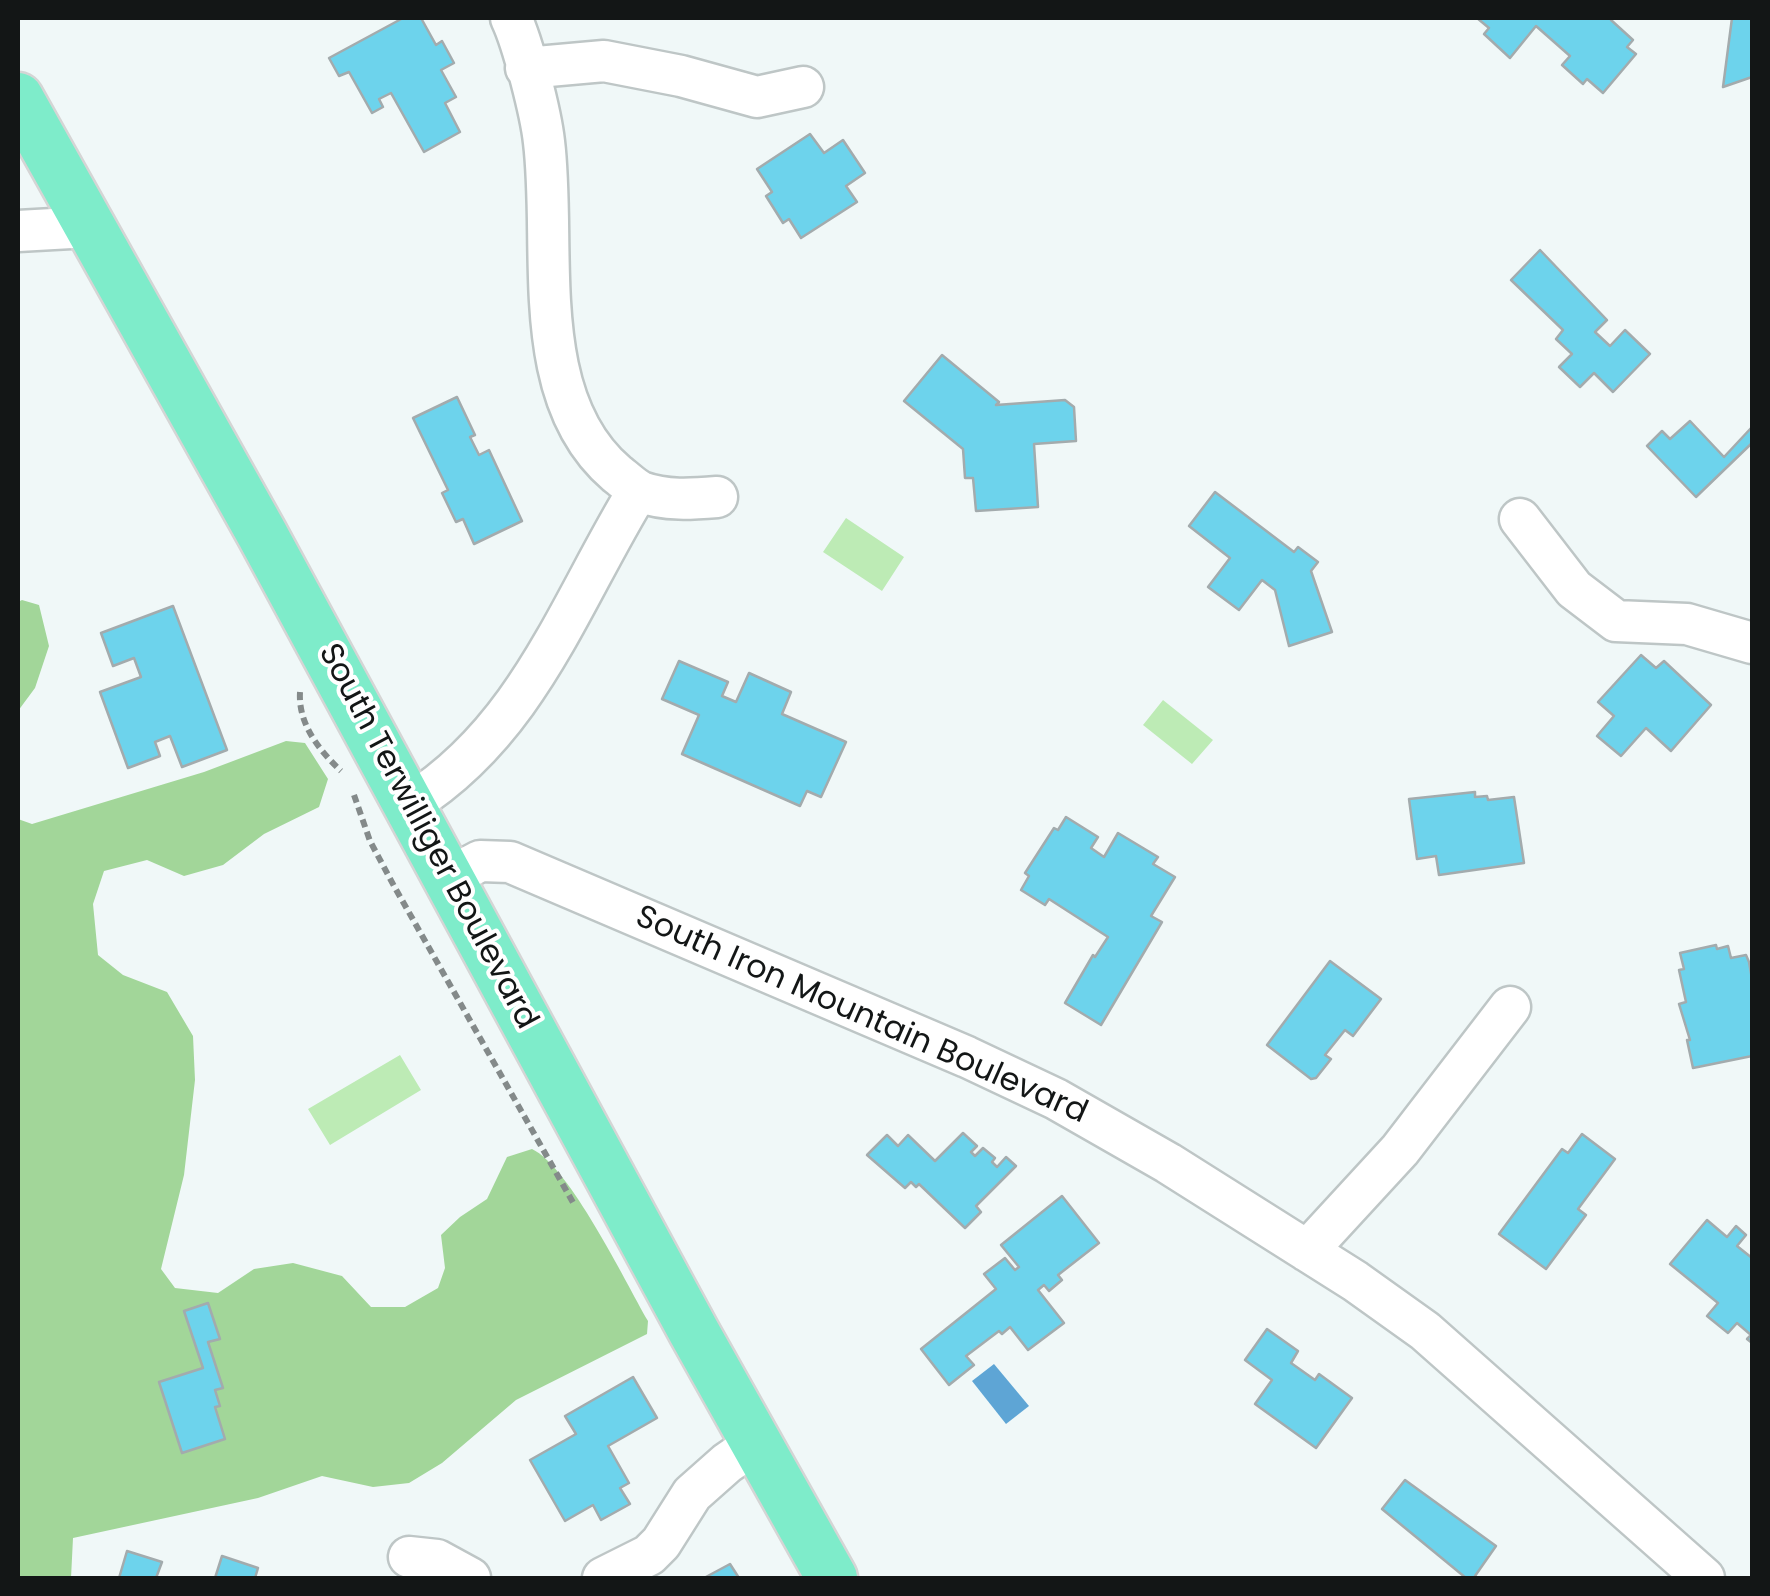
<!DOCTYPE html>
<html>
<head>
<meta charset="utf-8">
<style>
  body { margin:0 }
  #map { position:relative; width:1770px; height:1596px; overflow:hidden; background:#f0f8f8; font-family:Poppins,sans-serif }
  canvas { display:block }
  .frame { position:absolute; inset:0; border:20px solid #131616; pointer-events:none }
</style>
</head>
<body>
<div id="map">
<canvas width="1770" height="1596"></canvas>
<div class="frame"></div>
</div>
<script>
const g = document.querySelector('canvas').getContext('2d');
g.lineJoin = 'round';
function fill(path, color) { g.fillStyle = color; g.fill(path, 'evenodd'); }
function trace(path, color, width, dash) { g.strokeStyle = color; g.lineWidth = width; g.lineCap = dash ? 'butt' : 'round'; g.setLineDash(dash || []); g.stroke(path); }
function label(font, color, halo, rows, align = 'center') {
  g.font = font + ' Poppins,sans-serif'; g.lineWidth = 8; g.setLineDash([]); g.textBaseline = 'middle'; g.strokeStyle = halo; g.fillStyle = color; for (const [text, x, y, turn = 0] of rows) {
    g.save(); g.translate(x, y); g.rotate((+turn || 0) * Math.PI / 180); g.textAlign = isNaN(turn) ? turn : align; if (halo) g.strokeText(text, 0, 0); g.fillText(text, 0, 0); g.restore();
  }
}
fill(new Path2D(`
  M846,518L904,557L882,591L823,552Z
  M1163,700L1213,740L1192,764L1143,725Z
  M400,1055L421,1090L330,1145L308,1109Z`), '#bdebb5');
fill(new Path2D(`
  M22,600L39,605L49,646L35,688L18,711V602Z
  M286,741L305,743L328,779L319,807L264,834L223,865L184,876L147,860L104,871L93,904L98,955L123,975L167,992L193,1036L195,1080L184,1175L161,1269L175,1288L218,1293L254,1269L293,1263L342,1276L371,1307H405L438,1288L445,1268L441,1235L460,1217L487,1199L507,1157L532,1149C569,1166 625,1281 648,1321L647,1334L516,1400L442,1463L409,1483L373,1487L322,1476L258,1498L73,1538L71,1578H18V819L32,824L204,772Z`), '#a2d699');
fill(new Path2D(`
  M994,1364L1029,1406L1006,1424L972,1381Z`), '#5ea5d5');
const building = new Path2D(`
  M403,18H421L436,45L442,41L454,63L441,70L456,97L445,103L460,132L424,152L391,93L379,99L383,107L372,113L349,72L339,76L329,58Z
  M1477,18H1614L1611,20L1633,40L1627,47L1636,54L1603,93L1587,79L1583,84L1562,65L1570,56L1536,26L1510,58L1484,34L1489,28Z
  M1732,18H1752V77L1723,87Z
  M810,134L824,153L843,140L865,173L846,186L857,202L801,238L789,219L783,223L766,196L772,192L757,169Z
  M1540,250L1607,320L1595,332L1610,346L1625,330L1650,354L1613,392L1594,373L1580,387L1559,367L1572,354L1556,339L1563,330L1511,280Z
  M942,355L999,402L996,405L1065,400L1074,407L1076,441L1034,444L1038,507L976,511L973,478H965L963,449L904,401Z
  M457,397L475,435L470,437L479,455L489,450L522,521L474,544L463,519L456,522L442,493L448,490L413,418Z
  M1690,421L1724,457L1752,427V443L1696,497L1647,446L1662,431L1670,439Z
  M1215,492L1294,552L1298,547L1318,562L1311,571L1332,632L1289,646L1275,590L1262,580L1239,610L1208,587L1230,558L1189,526Z
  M173,606L227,750L182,767L170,736L155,742L160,756L128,768L100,692L141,677L134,658L113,666L101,633Z
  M1641,655L1656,668L1664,661L1711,705L1671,751L1646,728L1621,756L1597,736L1614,716L1598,702Z
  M679,661L728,682L722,696L736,702L749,673L791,692L782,714L846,742L821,797L807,791L800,806L682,754L699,715L662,699Z
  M1475,792V797L1487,796L1488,800L1514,797L1524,863L1439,875L1436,856L1417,859L1409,799Z
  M1066,817L1098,837L1091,848L1104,857L1118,833L1158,857L1153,864L1175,877L1151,916L1162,922L1101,1025L1065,1003L1093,955L1095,957L1108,937L1049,899L1045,905L1021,890L1029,876L1025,873L1054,828L1058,830Z
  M1716,945L1717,949L1728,946L1731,958L1746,955L1749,962L1752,979V1056L1693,1068L1687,1040H1690L1679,1004L1686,1002L1679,970L1684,969L1680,953Z
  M1330,961L1381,999L1353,1036L1345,1030L1325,1055L1331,1059L1316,1078L1311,1079L1267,1045Z
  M963,1133L977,1146L971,1152L975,1156L983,1148L995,1158L992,1162L997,1167L1006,1157L1016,1166L976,1206L981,1212L965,1228L919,1184L916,1187L911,1182L905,1188L867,1155L887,1135L898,1146L908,1135L935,1161Z
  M1582,1134L1615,1159L1578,1209L1586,1215L1546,1269L1499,1234L1562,1149L1568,1153Z
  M1062,1196L1099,1243L1058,1275L1062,1280L1049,1291L1044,1285L1038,1290L1064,1323L1028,1350L1010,1327L1002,1334L999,1331L966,1356L974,1365L949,1385L921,1349L996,1289L984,1274L1005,1258L1015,1270L1019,1267L1001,1245Z
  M1707,1220L1727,1237L1736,1226L1746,1235L1737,1246L1752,1258V1343L1747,1339L1751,1335L1737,1323L1728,1333L1707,1316L1718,1303L1670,1264Z
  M208,1303L220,1339L208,1342L223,1388L215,1390L220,1406L215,1407L225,1439L182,1453L159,1382L203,1368L184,1311Z
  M1267,1329L1298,1351L1291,1363L1315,1380L1319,1374L1352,1398L1316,1448L1255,1404L1272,1380L1245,1360Z
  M633,1377L657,1418L608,1446L629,1483L620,1488L630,1504L601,1520L593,1505L565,1521L530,1460L576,1434L565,1416Z
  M1405,1480L1496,1546L1475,1576L1478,1578H1466L1382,1509Z
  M127,1551L162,1562L156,1578H119Z
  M222,1556L258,1568L255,1578H215Z
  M730,1564L739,1578H704Z`);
fill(building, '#6dd3ec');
trace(building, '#a3abad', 2.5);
const minor = new Path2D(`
  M511,18C523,43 541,114 544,142C557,248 526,397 617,474C625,480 633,488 641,492C666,501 692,499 717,497
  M526,68L604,61L681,76L757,97L803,87
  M18,231L89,227
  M1520,519L1574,589L1616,621L1687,624L1752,643
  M410,804C528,730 569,604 638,491
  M450,877L480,861L510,862L967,1057L1056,1099L1168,1163L1355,1281L1425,1331L1704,1578
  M1307,1251L1400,1150L1510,1007
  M409,1557L437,1560L470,1578
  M603,1578L649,1555L661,1543L692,1494L727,1463L756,1443`);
const major = new Path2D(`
  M18,98L262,534L694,1332L832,1578`);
trace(minor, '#bec6c6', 45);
trace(major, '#d5d5d5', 55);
trace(new Path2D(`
  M300,692C298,724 319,750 341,771
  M354,795L370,841L394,886L575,1206`), '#848a8a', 6, [8, 5]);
trace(minor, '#fff', 40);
trace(major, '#7eecca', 50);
label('32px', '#131616', '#fff', [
  ["South Terwilliger Boulevard",427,837,62],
  ["South Iron Mountain Boulevard",861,1016,24]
]);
</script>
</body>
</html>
